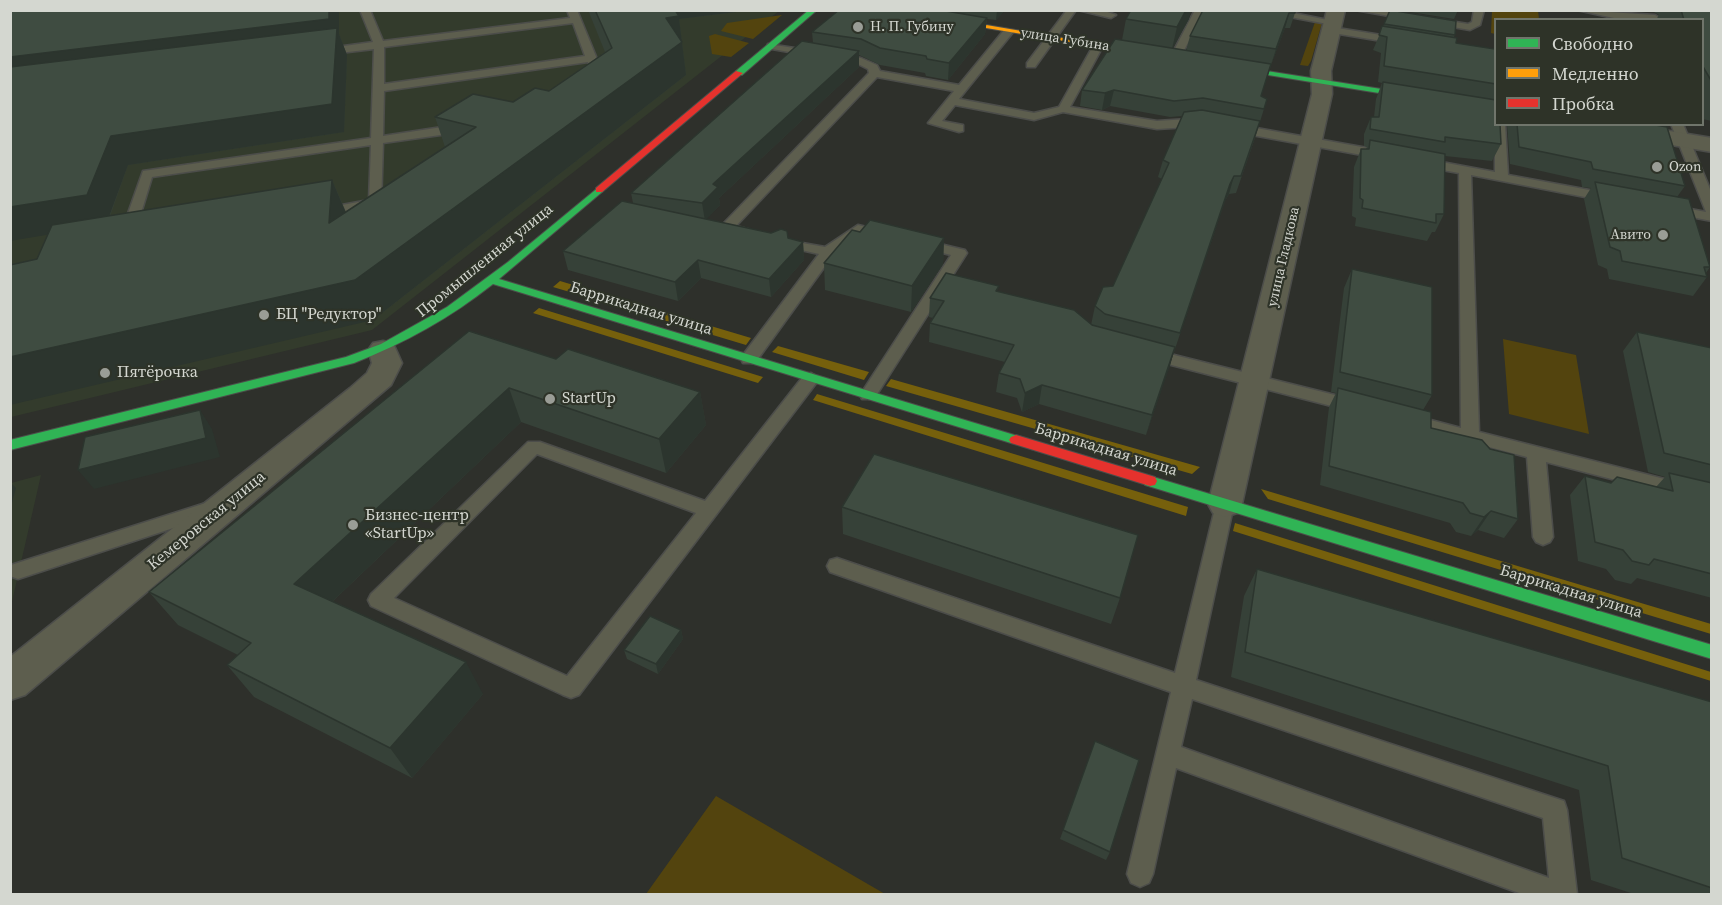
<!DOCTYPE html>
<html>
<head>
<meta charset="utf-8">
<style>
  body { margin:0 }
  #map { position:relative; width:1722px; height:905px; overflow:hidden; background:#2e302b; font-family:"Source Serif 4",serif }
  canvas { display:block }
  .frame { position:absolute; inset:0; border:12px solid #d4d7d0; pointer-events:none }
  .legend { position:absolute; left:1494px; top:18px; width:210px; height:108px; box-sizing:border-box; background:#2e3328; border:2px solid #70756b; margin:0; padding:8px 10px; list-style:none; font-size:18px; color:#d4d7d0 }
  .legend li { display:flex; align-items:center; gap:12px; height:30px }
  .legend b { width:30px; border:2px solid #70756b }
</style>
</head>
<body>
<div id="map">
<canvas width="1722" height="905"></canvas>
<div class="frame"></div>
<ul class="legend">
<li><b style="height:8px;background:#30b455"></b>Свободно</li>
<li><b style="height:8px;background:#ff9f0a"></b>Медленно</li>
<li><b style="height:8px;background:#e5322d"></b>Пробка</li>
</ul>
</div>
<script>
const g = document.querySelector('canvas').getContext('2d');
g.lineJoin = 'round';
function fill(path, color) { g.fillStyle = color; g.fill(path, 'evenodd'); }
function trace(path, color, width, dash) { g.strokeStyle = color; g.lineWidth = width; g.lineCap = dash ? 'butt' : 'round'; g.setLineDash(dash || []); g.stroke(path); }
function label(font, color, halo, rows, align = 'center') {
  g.font = font + ' "Source Serif 4",serif'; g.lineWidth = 4.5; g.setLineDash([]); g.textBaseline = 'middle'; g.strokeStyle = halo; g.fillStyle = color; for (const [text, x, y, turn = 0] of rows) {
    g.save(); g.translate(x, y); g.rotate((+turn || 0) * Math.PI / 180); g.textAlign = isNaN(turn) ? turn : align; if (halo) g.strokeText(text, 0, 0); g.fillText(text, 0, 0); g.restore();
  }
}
fill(new Path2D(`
  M10,11H779L372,330L11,417Z
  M41,475L11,606V483Z`), '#333b2c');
fill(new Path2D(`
  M1492,11H1538L1539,19L1496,20L1495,34L1491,33Z
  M782,15L753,39L721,31L727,23Z
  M1315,22L1322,23L1311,61L1308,66L1300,65Z
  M715,34L749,43L731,57L712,54L709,36Z
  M1503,339L1576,355L1589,434L1509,414Z
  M716,796L885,894H646Z`), '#53440e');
fill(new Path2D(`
  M560,281L751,338L746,345L553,287Z
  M539,308L763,377L758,383L533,313Z
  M778,346L869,372L864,380L772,352Z
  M891,379L1200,467L1192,474L886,386Z
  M817,394L1188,507L1186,516L813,400Z
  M1261,489L1711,624V634L1268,499Z
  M1235,523L1711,672V681L1233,531Z`), '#76600c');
const lane = new Path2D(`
  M360,10H370L383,41L570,18L567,10H577L606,81L603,85H595L588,62L384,91L383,136L462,124L468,128L462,132L383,143L381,206L320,217L313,213L320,209L369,200L371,145L152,177L135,233L128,237L123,236L121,233L143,171L371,138L374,49L322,55L317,52L322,49L373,42ZM573,23L585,56L384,84V47Z
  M1067,10H1076L1035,67H1027V63Z
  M1078,10H1102L1116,15L1111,18Z
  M1195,10H1205L1180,58L1171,60L1170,58Z
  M1252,10H1278L1338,22L1333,25Z
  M1355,10H1381L1468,24L1472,22L1474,10H1484L1480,25L1470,30Z
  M1577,10L1655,15L1660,18L1623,20Z
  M1331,27L1400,38L1405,41L1400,44L1327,32L1326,30Z
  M1005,29L1014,31L959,99L1034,113L1059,107L1093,46L1098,43L1103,46L1070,107L1157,121L1204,118L1210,122L1204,126L1157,129L1063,112L1034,120L955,105L942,121L963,125V131L959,132L928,123L954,91L877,77L736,226L751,230V236L722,231V225L869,73L868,69L858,64L772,49L767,46L768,44L861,58L877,65L880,71L959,85Z
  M1495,122L1496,124H1505L1508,175L1611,194L1618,198L1611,202L1471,175L1479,432L1712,491V505L1546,462L1553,537L1550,542L1543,545L1536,542L1533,537L1527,457L1402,424L1399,420L1408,414L1461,428L1459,173L1420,166L1414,162L1420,158L1495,172Z
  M1234,124L1384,151L1390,155L1384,159L1230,131V125Z
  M1671,124H1683L1712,194V221L1670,213L1663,209L1670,205L1706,212Z
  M858,225L888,232L890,235L883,239L861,234L833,255L755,363H743L741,359L743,355L819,254L774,244V238L825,247Z
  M919,239L965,250L967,253L874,399H862L860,395L951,255L914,246L912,243Z
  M1150,349L1355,400L1364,406L1355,412L1144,358L1142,354L1144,350Z
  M811,373L819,378L817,382L579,695L571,698L563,695L371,606L368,600L371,594L528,442H540L705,501L805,374ZM537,454L696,513L567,676L394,598Z
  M1225,497L1232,499L1234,504L1196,680L1564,801L1567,810L1577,894H1522L1176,768L1153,874L1149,883L1140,887L1131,883L1127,874L1171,692L830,572L827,566L830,560L837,558L1175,673L1216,504L1218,499ZM1192,699L1543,818L1549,878L1181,747Z
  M212,501L219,503L222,508L219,513L18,579L10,576L11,565Z`);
const street = new Path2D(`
  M1327,10H1345L1331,71L1332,94L1242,504L1237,513L1225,517L1213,513L1208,504L1312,94L1311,71Z
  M1575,124H1627L1712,138V152L1585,130L1577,129Z
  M383,341L393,343L402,363L391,385L25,695L10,700V657L350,388L367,373L372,363L368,350L373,343Z`);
const fast = new Path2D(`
  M809,10H817L742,75H736V71Z
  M1222,64L1496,107V112L1225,68L1221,66Z
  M599,187L604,190L602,192L499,279L1021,437L1023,440L1021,443H1011L493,284C450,318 405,343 354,363L10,450V440L346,357L381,344L447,307L508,262Z
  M1150,476L1712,645V659L1145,485L1143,481L1145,477Z`);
const slow = new Path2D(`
  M879,10H898L1157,54L1153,56Z`);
const jam = new Path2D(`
  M736,71L743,73L602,192H596V188Z
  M1016,435L1155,477L1157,481L1155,485L1150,486L1011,443L1009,440L1011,437Z`);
trace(lane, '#4c4d4a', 3);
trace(street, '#4c4d4a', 3);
trace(fast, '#4c4d4a', 2);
trace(slow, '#4c4d4a', 2);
trace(jam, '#4c4d4a', 2);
fill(lane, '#5d5e4e');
fill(street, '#5d5e4e');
fill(fast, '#30b455');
fill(slow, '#ff9f0a');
fill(jam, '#e5322d');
fill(new Path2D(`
  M10,10H339V34L347,55L344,132L128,165L110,216L332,180L346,212L445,147L435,117L513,102L549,91L605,52L588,10H736V12L679,19L686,75L373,320L37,259L48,235Z
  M839,10H1005L996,20L987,19L985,34L948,80L926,76L925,73L880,65L859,55V67L719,198L720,205L706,219L803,242L804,260L771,297L701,278L678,301L568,270L563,251L633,203L631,193L813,43L812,32Z
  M1296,10L1290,28H1285L1271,65L1261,96L1267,99L1255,138L1236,193L1229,194L1225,201L1146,435L1039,404L1022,412L1017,398L996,392L999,373L1005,362L929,342L930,323L933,318L929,317L930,298L998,291L1091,325L1095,306L1113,286L1162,179L1158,177L1163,160L1182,116L1170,117L1110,106L1102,110L1080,106L1082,90L1122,40L1126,19H1189L1172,49L1186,51L1190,36Z
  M1390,10L1455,35L1454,37L1456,43L1496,54V124L1501,144L1492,161L1445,156L1444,214L1435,232H1432L1427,241L1355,226L1356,218L1352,216L1354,167L1361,149H1366L1367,147L1364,146V134L1371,117H1374L1376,99L1382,83L1378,82L1381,53L1373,50Z
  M1398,10H1458L1454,19Z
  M1643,10H1712V121L1702,119V20H1656L1659,15L1654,12Z
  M1507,124H1651L1685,186L1677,197L1710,267L1706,273L1707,277L1693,296L1609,279L1607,269L1598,265L1584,199L1591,188L1582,187L1581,180L1510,164Z
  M860,232L944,238L943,264L911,312L825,290L824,263Z
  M1352,269L1432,395L1423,410L1431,428L1518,519L1504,538L1478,530L1471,536L1456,532L1450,523L1320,485L1329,407L1336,393L1331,392L1344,288Z
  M1637,332L1712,348V598L1637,578L1631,584L1615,580L1606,569L1578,561L1570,495L1585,476L1611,483L1656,487L1665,477L1648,472L1623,351Z
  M556,359L700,392L706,425L666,473L521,422L333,601L483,694L412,778L254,697L227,665L238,655L178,625L149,592Z
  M842,507L1120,598L1111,624L843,534Z
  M1257,569L1712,702V894H1634L1591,880L1579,790L1231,677L1244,596Z
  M681,630L683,639L658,674L627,659L624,650Z
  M1095,741L1110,852L1106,860L1060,839Z`), '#364138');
fill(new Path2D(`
  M329,10H339V34L347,55L344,132L128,165L106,225L10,241V57Z
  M669,10H736V12L679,19L686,75L373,320L10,405V357L355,280L666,18Z
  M997,10H1005L996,20Z
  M1186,10H1191L1189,19L1172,49L1177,27Z
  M1289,13L1285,28L1271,65L1276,49Z
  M987,18L985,34L948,80L949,63Z
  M859,51V67L719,198L720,205L705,221L702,203L713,184Z
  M1114,90L1110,106L1102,110L1105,93Z
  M1234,176L1229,194L1225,201L1174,352L1230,184Z
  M332,180L348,218L329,223Z
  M944,238L943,264L911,312L912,286Z
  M803,242L804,260L771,297L769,279Z
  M698,260L701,278L678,301L675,282Z
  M1175,347L1170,366L1146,435L1152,415Z
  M1042,385L1039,404L1022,412L1025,393Z
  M509,388L521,422L317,616L294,584Z
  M700,392L706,425L666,473L659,439Z
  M200,410L212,429L220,457L94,489L78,470Z
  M10,482L16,488L10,510Z
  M1491,511L1478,530L1471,536L1484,517Z
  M681,630L683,639L658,674L656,664Z
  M466,662L483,694L412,778L390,748Z`), '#2c352e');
const building = new Path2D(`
  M10,10H329V19L10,57Z
  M595,10H675L679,16L666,18L682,42L355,280L10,357V265L37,259L52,225L332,180L329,223L476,127L435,117L473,94L513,102L535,88L549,91L612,48Z
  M839,10H940L987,18L949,63L927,59L926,56L880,48L861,39L812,32Z
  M1131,10H1186L1177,27L1126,19Z
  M1203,10H1295V13H1289L1276,49L1190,36Z
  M1390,10L1456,21L1455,35L1384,24Z
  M1681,10H1712V82L1702,65V20H1684Z
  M1382,26L1457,38L1456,43L1495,49L1496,84L1384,66L1387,37L1379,35Z
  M337,28L332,104L111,136L87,195L10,207V67Z
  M1115,39L1271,64L1261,96L1267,99L1264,109L1203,98L1174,101L1114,90L1105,93L1082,90Z
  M802,41L859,51L713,184L718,187L702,203L631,193Z
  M1383,82L1496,100V124H1500L1501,144L1445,137V142L1370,129L1371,117H1379Z
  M1202,110L1260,121L1241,176H1234L1230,184L1180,333L1105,314L1095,306L1103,287L1113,286L1169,163L1163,160L1184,112Z
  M1517,124H1650L1667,127L1685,186L1593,169L1591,162L1519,147Z
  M1370,140L1445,154L1444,214H1436V223L1362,208L1363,200L1360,198L1361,149H1369Z
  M1595,182L1689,199L1710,267H1704L1707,277L1622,261L1620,251L1610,247Z
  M622,201L771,233L781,229L787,231L788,238L803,242L769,279L698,260L675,282L563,251Z
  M870,220L944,238L912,286L824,263L852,230L860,232Z
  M1352,269L1432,287V395L1340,372Z
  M946,273L999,286L996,291L1074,310L1092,325L1175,347L1152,415L1042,385L1025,393L1020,379L999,373L1014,345L930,323L944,301L930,298Z
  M469,331L556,359L568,349L700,392L659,439L509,388L294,584L466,662L390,748L227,665L251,643L149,592Z
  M1637,332L1712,348V465L1664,453Z
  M1338,388L1431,412V428L1482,440L1490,449L1514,455L1518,519L1491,511L1484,517L1470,513L1463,503L1329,466Z
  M200,410L206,438L78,470L85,437Z
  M874,454L1138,535L1120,598L842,507Z
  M1669,473L1712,483V574L1654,559L1649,565L1632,561L1623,550L1595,542L1585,476L1611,483L1617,477L1673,491Z
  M1257,569L1712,702V888L1622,858L1608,766L1245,652Z
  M650,616L681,630L656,664L624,650Z
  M1095,741L1139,760L1110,852L1063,830Z`);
fill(building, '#3f4c41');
trace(building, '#2c352e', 1.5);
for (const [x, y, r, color] of [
  [858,27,6,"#9a9d96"],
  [1657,167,6,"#9a9d96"],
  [1663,235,6,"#9a9d96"],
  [264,315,6,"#9a9d96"],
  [105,373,6,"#9a9d96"],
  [550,399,6,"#9a9d96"],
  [353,525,6,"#9a9d96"]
]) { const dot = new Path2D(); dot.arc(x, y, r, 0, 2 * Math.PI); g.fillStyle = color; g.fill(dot); trace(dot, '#2e3328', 2); }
label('14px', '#d4d7d0', '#2e3328', [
  ["Н. П. Губину",870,27],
  ["Ozon",1669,167],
  ["Авито",1651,235,"right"]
], 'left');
label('14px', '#d4d7d0', '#2e3328', [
  ["улица Губина",1065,40,9],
  ["улица Гладкова",1284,257,-77]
]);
label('16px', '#d4d7d0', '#2e3328', [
  ["Промышленная улица",485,261,-39],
  ["Баррикадная улица",641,309,17],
  ["Баррикадная улица",1106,450,17],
  ["Кемеровская улица",207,521,-39],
  ["Баррикадная улица",1571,592,17]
]);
label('16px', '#d4d7d0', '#2e3328', [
  ["БЦ \"Редуктор\"",276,315],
  ["Пятёрочка",117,373],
  ["StartUp",562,399],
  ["Бизнес-центр",365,516],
  ["«StartUp»",365,534]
], 'left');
</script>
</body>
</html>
